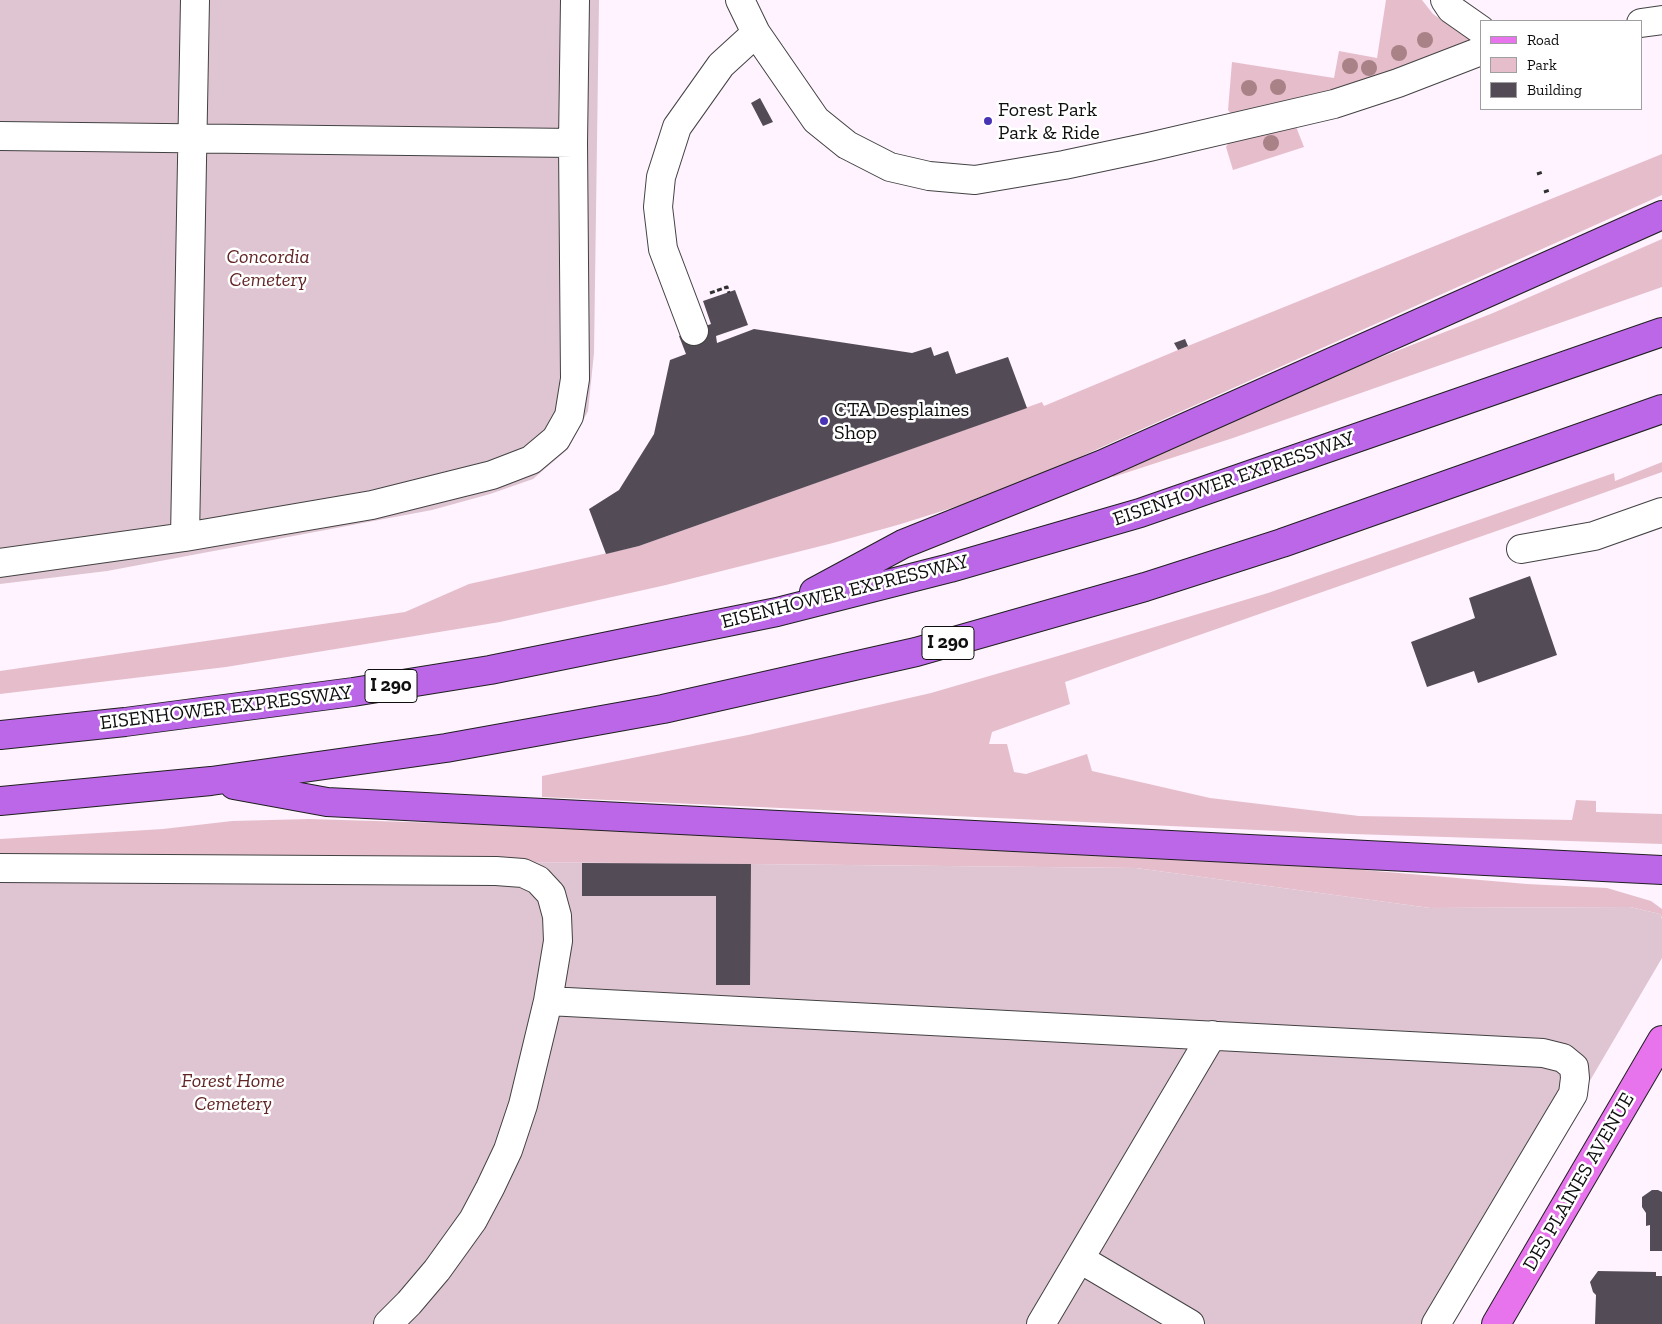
<!DOCTYPE html>
<html>
<head>
<meta charset="utf-8">
<style>
  body { margin:0 }
  #map { position:relative; width:1662px; height:1324px; overflow:hidden; background:#fef3fe; font-family:"Zilla Slab",serif }
  canvas { display:block }
  .legend { position:absolute; left:1480px; top:20px; width:162px; height:90px; box-sizing:border-box; background:#fff; border:1px solid #9f9f9f; margin:0; padding:6px 9px; list-style:none; font-size:15px; color:#0f0f0f }
  .legend li { display:flex; align-items:center; gap:10px; height:25px }
  .legend b { width:25px; border:1px solid #9f9f9f }
</style>
</head>
<body>
<div id="map">
<canvas width="1662" height="1324"></canvas>
<ul class="legend">
<li><b style="height:6px;background:#e774ec"></b>Road</li>
<li><b style="height:14px;background:#e6becb"></b>Park</li>
<li><b style="height:14px;background:#534c57"></b>Building</li>
</ul>
</div>
<script>
const g = document.querySelector('canvas').getContext('2d');
g.lineJoin = 'round';
function fill(path, color) { g.fillStyle = color; g.fill(path, 'evenodd'); }
function trace(path, color, width, dash) { g.strokeStyle = color; g.lineWidth = width; g.lineCap = dash ? 'butt' : 'round'; g.setLineDash(dash || []); g.stroke(path); }
function label(font, color, halo, rows, align = 'center') {
  g.font = font + ' "Zilla Slab",serif'; g.lineWidth = 5; g.setLineDash([]); g.textBaseline = 'middle'; g.strokeStyle = halo; g.fillStyle = color; for (const [text, x, y, turn = 0] of rows) {
    g.save(); g.translate(x, y); g.rotate((+turn || 0) * Math.PI / 180); g.textAlign = isNaN(turn) ? turn : align; if (halo) g.strokeText(text, 0, 0); g.fillText(text, 0, 0); g.restore();
  }
}
fill(new Path2D(`
  M1386,0H1422L1433,14L1470,40L1468,44L1354,84L1231,114L1228,110L1232,62L1334,78L1339,51L1377,58Z
  M1295,124L1304,147L1233,170L1226,147L1230,140Z
  M1662,154V195L1031,479L977,500L901,524L833,543L666,585L500,622L226,667L0,694V671L405,612L469,584L639,546L1042,402L1044,406L1178,350Z
  M1662,239V287L1233,438L1113,477L1112,473L1285,395L1493,313Z
  M1662,462V472L1508,527L1065,682L1070,704L992,732L989,744H1007L1014,772L1026,774L1087,754L1092,771L1210,798L1359,816L1572,820L1576,800L1596,801V812L1662,814V844L1322,833L542,797V776L748,735L931,693L1058,656L1268,593L1614,473L1615,481Z
  M309,819L609,828L1317,866L1527,884L1607,888L1651,901L1662,909V918L1660,914L1630,907L1430,908L1136,868L751,864L0,858V839L163,829L232,821Z`), '#e6becb');
fill(new Path2D(`
  M0,0H599L594,353L588,411L568,449L533,479L490,494L432,510L107,571L0,584Z
  M0,858L751,864L1136,868L1430,908L1630,907L1660,914L1662,919V958L1447,1324H0Z`), '#dfc4d1');
fill(new Path2D(`
  M760,98L773,122L763,126L751,103Z
  M735,290L748,325L716,336L717,343L754,329L912,353L931,347L934,356L948,351L956,374L1008,357L1027,408L639,546L606,554L589,509L619,490L654,434L670,360L686,354L679,336L711,324L703,301Z
  M1185,339L1188,346L1178,350L1174,343Z
  M1530,576L1557,655L1478,683L1474,671L1427,687L1411,642L1475,618L1469,598Z
  M582,863L751,864L750,985H716V896H582Z
  M1652,1190H1658L1662,1192V1251H1650V1225L1646,1226V1213L1642,1207V1197Z
  M1598,1271L1656,1272V1276H1662V1324H1595L1596,1295L1593,1292L1590,1282Z`), '#534c57');
const minor = new Path2D(`
  M740,0L756,33L816,120L847,145L890,167L929,176L975,180L1064,165L1149,147L1334,104L1398,83L1481,51
  M1445,0L1451,9L1481,30
  M1641,23L1662,20
  M0,136L573,143
  M694,331L663,249L658,207L661,177L677,127L721,65L756,33
  M185,537L195,0
  M1521,549L1594,536L1662,512
  M0,563L185,537L372,505L492,475L531,460L556,439L569,416L575,379L573,143L575,0
  M0,868L496,871L523,873L538,880L551,894L557,916L558,941L548,1001L523,1105L508,1150L490,1188L473,1220L437,1270L409,1303L388,1324
  M548,1001L1543,1053L1563,1058L1574,1067L1575,1078L1573,1094L1436,1324
  M1080,1259L1190,1324
  M1041,1324L1212,1035`);
const major = new Path2D(`
  M1496,1324L1662,1040`);
const highway = new Path2D(`
  M814,592L903,544L1103,464L1662,215
  M0,735L125,722L353,692L490,670L777,612L950,568L1140,513L1662,332
  M234,785L327,802L1662,870
  M0,801L211,781L446,748L663,709L916,652L1145,587L1282,543L1662,409`);
trace(minor, '#424242', 30);
trace(major, '#202020', 30);
trace(highway, '#202020', 30);
trace(new Path2D(`
  M1537,174L1543,172
  M1544,192L1550,190
  M710,293L727,287L729,293`), '#313131', 3, [5, 2.5]);
trace(minor, '#fff', 28);
trace(major, '#e774ec', 28);
trace(highway, '#bc67e7', 28);
g.fillStyle = '#a88287';
for (const [x, y] of [
  [1425,40],
  [1399,53],
  [1350,66],
  [1369,68],
  [1278,87],
  [1249,88],
  [1271,143]
]) { g.beginPath(); g.arc(x, y, 8, 0, 2 * Math.PI); g.fill(); }
for (const [x, y, r, color] of [
  [988,121,5,"#4733b3"],
  [824,421,5,"#4733b3"]
]) { const dot = new Path2D(); dot.arc(x, y, r, 0, 2 * Math.PI); g.fillStyle = color; g.fill(dot); trace(dot, '#fff', 2); }
for (const [x, y, w] of [
  [948,643,52],
  [391,686,52]
]) { const box = new Path2D(); box.roundRect(x - w / 2, y - 16.5, w, 33, 4); g.fillStyle = '#fff'; g.fill(box); trace(box, '#0f0f0f', 1); }
label('bold 19px', '#0f0f0f', null, [
  ["I 290",948,643],
  ["I 290",391,686]
]);
label('20px', '#0f0f0f', '#fff', [
  ["Forest Park",998,110],
  ["Park & Ride",998,133],
  ["CTA Desplaines",834,410],
  ["Shop",834,433]
], 'left');
label('italic 20px', '#622525', '#fff', [
  ["Concordia",268,257],
  ["Cemetery",268,280],
  ["Forest Home",233,1081],
  ["Cemetery",233,1104]
]);
label('20px', '#0f0f0f', '#fff', [
  ["EISENHOWER EXPRESSWAY",1234,479,-19],
  ["EISENHOWER EXPRESSWAY",845,592,-14],
  ["EISENHOWER EXPRESSWAY",226,708,-7],
  ["DES PLAINES AVENUE",1579,1182,-60]
]);
</script>
</body>
</html>
